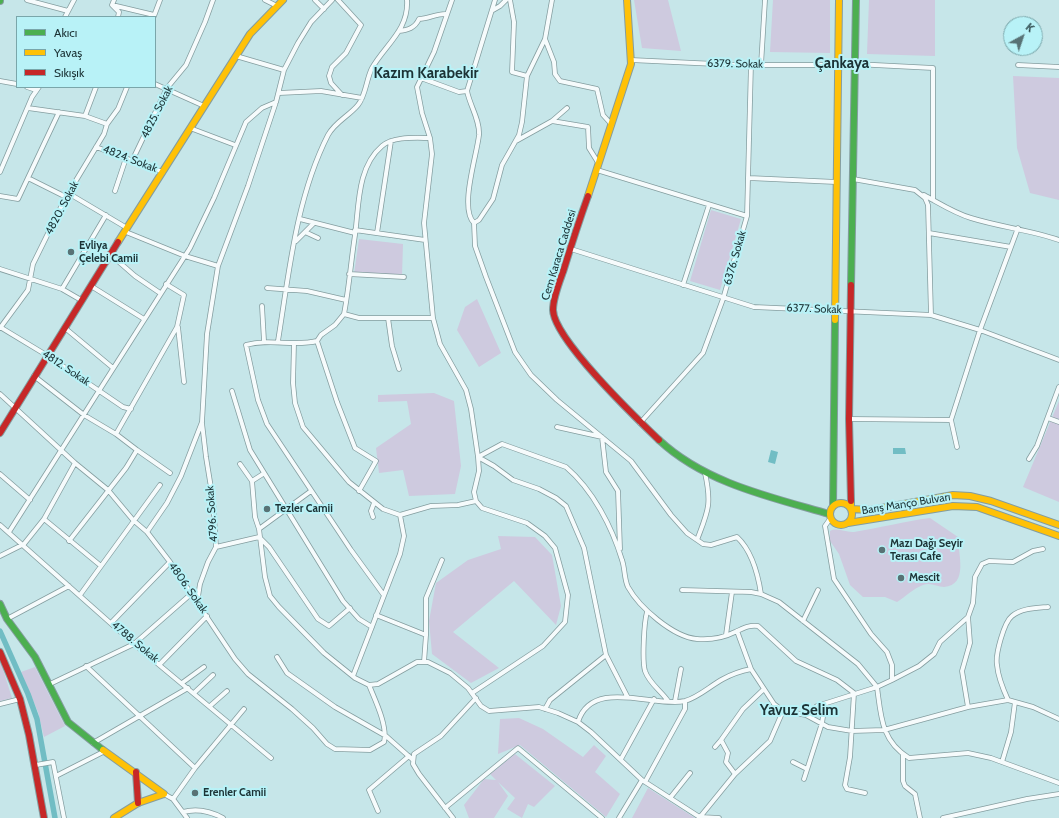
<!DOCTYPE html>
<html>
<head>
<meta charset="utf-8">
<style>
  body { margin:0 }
  #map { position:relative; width:1059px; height:818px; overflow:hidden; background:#c6e6e9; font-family:Cabin,sans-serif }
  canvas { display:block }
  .legend { position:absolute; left:16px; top:16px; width:140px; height:72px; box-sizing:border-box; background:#b8f2f7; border:1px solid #7aa6aa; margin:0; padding:5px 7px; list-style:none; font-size:12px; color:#1c3336 }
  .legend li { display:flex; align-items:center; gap:8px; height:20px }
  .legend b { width:20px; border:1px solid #7aa6aa }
  .north { position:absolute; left:1003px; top:16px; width:40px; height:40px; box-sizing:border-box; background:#b8f2f7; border:1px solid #7aa6aa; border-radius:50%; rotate:40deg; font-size:11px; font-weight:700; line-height:16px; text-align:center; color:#1c3336 }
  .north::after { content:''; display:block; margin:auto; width:14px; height:18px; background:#587275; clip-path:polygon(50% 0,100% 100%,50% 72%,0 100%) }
</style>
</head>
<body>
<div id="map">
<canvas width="1059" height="818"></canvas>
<ul class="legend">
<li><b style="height:5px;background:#4caf50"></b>Akıcı</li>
<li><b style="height:5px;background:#ffc107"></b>Yavaş</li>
<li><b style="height:5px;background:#c62828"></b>Sıkışık</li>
</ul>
<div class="north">K</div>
</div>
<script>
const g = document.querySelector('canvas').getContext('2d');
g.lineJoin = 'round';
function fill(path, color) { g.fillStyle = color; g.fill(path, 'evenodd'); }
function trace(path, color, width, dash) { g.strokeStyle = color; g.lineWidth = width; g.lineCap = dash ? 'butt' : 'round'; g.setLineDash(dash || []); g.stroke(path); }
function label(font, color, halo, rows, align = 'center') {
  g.font = font + ' Cabin,sans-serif'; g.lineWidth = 4; g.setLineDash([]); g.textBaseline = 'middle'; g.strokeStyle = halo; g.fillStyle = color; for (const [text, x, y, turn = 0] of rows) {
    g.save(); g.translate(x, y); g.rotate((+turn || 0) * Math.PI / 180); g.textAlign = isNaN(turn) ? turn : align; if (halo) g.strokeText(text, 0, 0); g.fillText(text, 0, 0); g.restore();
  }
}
fill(new Path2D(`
  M634,0H668L681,51L642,48Z
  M773,0H830V53L770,52Z
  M869,0H935V56L867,54Z
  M1013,76L1059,78V200L1030,193L1017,148Z
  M711,210L741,219L720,290L690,281Z
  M359,239L403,244L402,276L354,274Z
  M477,299L501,353L479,367L457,330L465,307Z
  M434,393L454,401L461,466L455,494L409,496L403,470L379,473L376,448L411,424L407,401L378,402V395Z
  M1059,401V502L1023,487Z
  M930,518L958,537C958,554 969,585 944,587C937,587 931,582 923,585C914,588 905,597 897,602L885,597H863L850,585L839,554L830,541V531C838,527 846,533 854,532C880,528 905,521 930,518Z
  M498,536L535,537L552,555L561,606L556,625L514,581L453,632L499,668L471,683L432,654L429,621L436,583L468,560L501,549Z
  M1,663L12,698L0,701V664Z
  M35,667L65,726L44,737L38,712L21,672Z
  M519,718L543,729L583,757L594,745L606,756L595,772L620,794L606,817L520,745L498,754L500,719Z
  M515,754L555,786L534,807L528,804L522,818L507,809L515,798L498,782L508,796L494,818H469L464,805L484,779L496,780L490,774Z
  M648,788L695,818H632Z`), '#cecadf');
fill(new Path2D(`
  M893,448H905L906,454H893Z
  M771,450L778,452L775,464L768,462Z`), '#71bdc4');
trace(new Path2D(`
  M0,631L28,694L37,719L55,818`), '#71bdc4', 5.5);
const street = new Path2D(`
  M27,0L68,11
  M114,0L112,5L119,12L118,17
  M265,0L277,6
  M315,0L324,9
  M338,0L361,25L346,53L332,67L329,76L331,83L342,95
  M452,0L434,52L417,87L422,113L430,138L432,154L424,223L433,318L440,344L466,390L471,409L478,457L479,471L474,492L476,501L482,508L527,523L545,536L555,548L568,595L565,622L543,646L472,693
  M495,0L467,91C470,106 480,120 479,135C477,155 459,208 474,223L475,246L486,277L515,352L531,375L557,400L631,461L671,515L687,533L703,544L711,545L737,537C752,551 758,574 761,594
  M510,0L514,22L512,72L527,76
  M112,5L154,15
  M493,10L500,6L506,0
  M154,16L160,0
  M65,17L74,0
  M399,31C408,30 415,28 419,19C429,19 437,13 447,14
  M545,39L554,62L555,74L560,81L597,89L603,115L612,125
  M236,56L284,70
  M631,60L737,65H838
  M855,64L933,68V200
  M761,65L765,0
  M1018,65L1059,67
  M421,78L459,92L467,91
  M0,81L17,84
  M155,84L204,106
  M27,87L36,90
  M279,93L321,91L362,98
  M28,108L85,116L107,124
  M85,116L96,87
  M552,121L588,127L589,148L599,164
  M190,128L235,145
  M516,141L552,121L567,108
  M96,147L163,172
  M132,161L167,88L186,65L205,22L213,0
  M597,170L747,216
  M0,172L32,97L39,87
  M28,178L66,197
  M749,178L836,182
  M853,179L915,190L925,198L928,205L931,315
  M115,191L126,158
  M68,193L127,228
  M924,195C939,203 954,213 971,218C1000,227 1030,230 1059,240
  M0,196L18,199L59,112
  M300,219L355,233
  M474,223L479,220L493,199L502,165L519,135L522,122L527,76L545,39L552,0
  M355,230L425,240
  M126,232L185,256L218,266
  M305,232L318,238
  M377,233L391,141
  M929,233L1011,247
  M296,241L314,223
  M571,249L754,307L931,315L980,330L1059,360
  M111,255L135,276L160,293
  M0,269L62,289L81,300
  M349,274L404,277
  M683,285L709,205
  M91,286L144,319
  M267,288L307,291L346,300
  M62,289L106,215
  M262,306L264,341
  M344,314L359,318H433
  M388,318L392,346L399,369
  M0,327L48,356L123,407L131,409
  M178,327L184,382
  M0,328L28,290L33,264L66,197L104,134L107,124L118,109L127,87
  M65,328L113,368
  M278,341C289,273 296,198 328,135C335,122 349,116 358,105C366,95 366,80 372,68C385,45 409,30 407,0
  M317,341L337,402L355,448L376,461L359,491
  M294,343L293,383L295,403L303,427L349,482L383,509L400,515L431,506L458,505L476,501
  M34,376L84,415L116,434
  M232,391L250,450L343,601L359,619L372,627
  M0,394L75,463L108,490L133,520L147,532L170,562L235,659L248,674L292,709L313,728L327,744L335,749L370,750L384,742C388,726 375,700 369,685
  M1048,418L1059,422
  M849,419L951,420L980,330L1018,228
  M951,420L957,447
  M640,423L703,353L723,299L747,216L751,64
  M557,427L602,437L606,472L618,491L620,549
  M137,450L170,473
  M478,457L502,444L566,467C593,490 612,527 622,560C625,568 624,579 628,587C639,607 673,637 697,639C710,640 723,638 735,632C744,628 748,625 758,626L796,661L837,680L854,693L850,757L845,785L847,789L865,793
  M478,457L494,466L513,480L539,489L556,498L566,506L584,548L606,655L627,696
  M1029,459L1037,446L1059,387
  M240,464L252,481
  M0,474L30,500
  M263,474L252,481L255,517L259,529L265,577L270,596L279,607L324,653L355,678L369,685L378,684L417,662H428L450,673L468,688L481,706L489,711L539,707L558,713L578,722L591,732L642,780L701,818
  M373,517L371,511L374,503
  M44,519L101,566
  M830,519L825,526L834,579L871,634L887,652L892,665V680L877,687C881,716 881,741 909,758L968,753L991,758L1059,783
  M0,525L134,644L271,758
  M259,529L311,491
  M9,532L190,248L214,198L246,122L262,108L276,102
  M147,532L167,503L181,476L202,422L207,334L218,266L248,186L276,102L284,70L298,43L311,22L332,0
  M259,537L269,547L318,619L329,626L350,608
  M697,540C708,511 712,505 705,473
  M69,541L126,468L137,450L116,434L177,327L184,295L166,284
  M216,547L259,537
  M0,556L24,544L44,519L75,463
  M682,590L751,592L761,594L779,602L858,664L877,687L817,706L806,715
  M383,594L351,550L267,424L258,400L246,345C270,338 294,347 317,341L321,335L335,325L344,314C349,288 351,261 355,235C359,206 357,167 382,146C393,136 416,138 430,138
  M80,595L160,485
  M197,603L200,584L208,562L216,547L213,500L206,457L202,423
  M647,612C644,622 642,661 645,671C649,683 661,691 668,701
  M376,615L426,635
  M968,617L970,643L962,671L968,707
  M7,619L69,586
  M803,621L818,590
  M111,623L170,562
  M737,631L751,669
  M726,635L732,592
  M277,657L287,673L335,707L386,736L413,760
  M424,662L426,635V598L442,560
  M160,664L207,616
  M86,666L195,768
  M353,676L400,554L404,536L400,515
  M892,680L919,666L934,654L940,642L968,617L973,603L975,577L982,564L989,561L1013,562L1033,551L1043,549
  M182,683L204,667
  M50,684L134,644L191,594
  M194,693L213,675
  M1008,700C1003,689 998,677 997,665C995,655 1004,622 1012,616C1022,608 1036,608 1048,607
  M675,701L681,669
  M0,704L20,699
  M210,706L227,691
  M545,709L550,700L606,655
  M578,722C592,677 655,708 685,701C699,697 710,686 723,679C732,674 741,671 751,669L774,704L783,711L806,715L828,727L852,731L884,730L968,707L1008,700L1033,707L1059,719
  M93,743L188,688
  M715,747L721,740
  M903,754V781L905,786L915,794L920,818
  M621,759L654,699
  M793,762L807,769
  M1002,762L1011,732L1015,702
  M36,765L53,762L64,818
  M735,774L726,762L728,753L721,740L743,709L764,689
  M56,776L105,751
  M804,779L822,723L825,704
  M645,782L685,709V701
  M164,794L173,799L187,818
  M670,798L690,773
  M173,799L195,768L244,709
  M445,808L518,748L602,818
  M378,811L369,790L409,756
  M183,812C198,808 210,811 223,818
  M700,817L735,774L770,741L783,711
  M700,817L719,818
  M453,818L419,774L413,764L414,754L441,736L476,698
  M619,818L642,780
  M943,818L1027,799L1059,794`);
const fast = new Path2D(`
  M0,0V1
  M851,285L856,0
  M659,440C705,483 770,497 829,514
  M833,506L835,320
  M0,604L7,619L35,657L68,722L103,750`);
const slow = new Path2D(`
  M588,196L631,64L627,0
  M118,242L250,34L283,0
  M835,320L839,0
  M851,501V509L871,510L953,495L970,496L991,501L1059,525
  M830 514a11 11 0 1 1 22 0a11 11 0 1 1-22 0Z
  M848,523L953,506L977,507L1059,536
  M103,750L164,794
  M114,818L138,803L164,794`);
const jam = new Path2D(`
  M588,196C579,221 571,246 563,272C559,283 553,298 553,310C554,339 636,418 659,440
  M0,433L118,242
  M851,501L849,419L851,285
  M0,652L20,699L29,735L44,818
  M136,772L138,803`);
trace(street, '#849d9f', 5.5);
trace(fast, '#849d9f', 8);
trace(slow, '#849d9f', 8);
trace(jam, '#849d9f', 8);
trace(street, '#f6fbfc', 4);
trace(fast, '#4caf50', 6);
trace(slow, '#ffc107', 6);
trace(jam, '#c62828', 6);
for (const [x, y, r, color] of [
  [71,252,4,"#587275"],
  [267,509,4,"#587275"],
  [882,550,4,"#587275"],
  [901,578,4,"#587275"],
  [195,793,4,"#587275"]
]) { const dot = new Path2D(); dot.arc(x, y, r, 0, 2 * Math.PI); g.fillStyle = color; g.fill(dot); trace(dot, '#b8f2f7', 1.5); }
label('11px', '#1c3336', '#b8f2f7', [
  ["6379. Sokak",735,64,1],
  ["4825. Sokak",157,112,-63],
  ["4824. Sokak",130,159,21],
  ["4820. Sokak",62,208,-62],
  ["Cem Karaca Caddesi",559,255,-73],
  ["6376. Sokak",735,258,-74],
  ["6377. Sokak",814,309,2],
  ["4812. Sokak",66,368,34],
  ["Barış Manço Bulvarı",906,504,-9],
  ["4796. Sokak",212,514,-94],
  ["4806. Sokak",188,588,55],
  ["4788. Sokak",135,642,40]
]);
label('bold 11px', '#1c3336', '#b8f2f7', [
  ["Evliya",79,246],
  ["Çelebi Camii",79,259],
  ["Tezler Camii",275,509],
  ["Mazı Dağı Seyir",890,544],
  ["Terası Cafe",890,557],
  ["Mescit",909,578],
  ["Erenler Camii",203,793]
], 'left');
label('bold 15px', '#1c3336', '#b8f2f7', [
  ["Çankaya",842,64],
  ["Kazım Karabekir",426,74],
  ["Yavuz Selim",799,711]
]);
</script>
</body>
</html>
